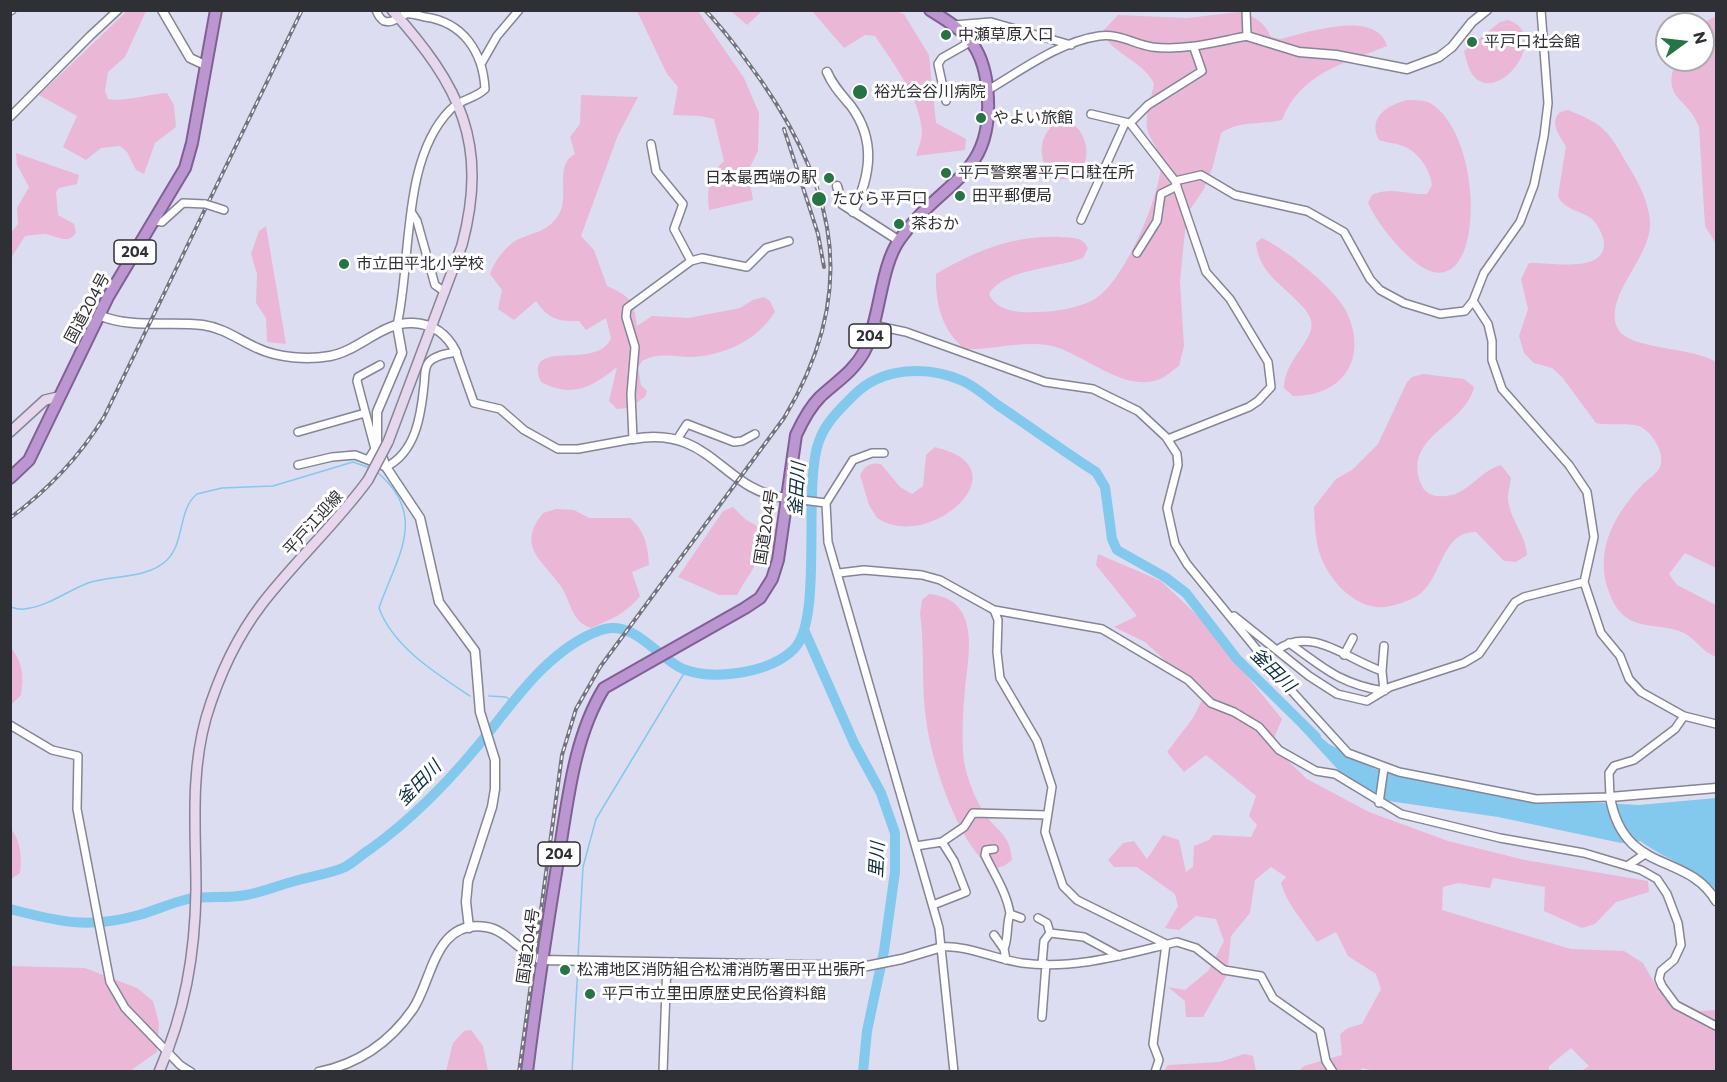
<!DOCTYPE html>
<html>
<head>
<meta charset="utf-8">
<style>
  body { margin:0 }
  #map { position:relative; width:1727px; height:1082px; overflow:hidden; background:#ddddf1; font-family:Commissioner,sans-serif }
  canvas { display:block }
  .frame { position:absolute; inset:0; border:12px solid #2f2f36; pointer-events:none }
  .north { position:absolute; left:1655px; top:12px; width:60px; height:60px; box-sizing:border-box; background:#fff; border:2px solid #acacaf; border-radius:50%; rotate:75deg; font-size:16px; font-weight:700; line-height:24px; text-align:center; color:#2f2f36 }
  .north::after { content:''; display:block; margin:auto; width:21px; height:27px; background:#267343; clip-path:polygon(50% 0,100% 100%,50% 72%,0 100%) }
</style>
</head>
<body>
<div id="map">
<canvas width="1727" height="1082"></canvas>
<div class="frame"></div>
<div class="north">N</div>
</div>
<script>
const g = document.querySelector('canvas').getContext('2d');
g.lineJoin = 'round';
function fill(path, color) { g.fillStyle = color; g.fill(path, 'evenodd'); }
function trace(path, color, width, dash) { g.strokeStyle = color; g.lineWidth = width; g.lineCap = dash ? 'butt' : 'round'; g.setLineDash(dash || []); g.stroke(path); }
function label(font, color, halo, rows, align = 'center') {
  g.font = font + ' Commissioner,"Noto Sans JP",sans-serif'; g.lineWidth = 6; g.setLineDash([]); g.textBaseline = 'middle'; g.strokeStyle = halo; g.fillStyle = color; for (const [text, x, y, turn = 0] of rows) {
    g.save(); g.translate(x, y); g.rotate((+turn || 0) * Math.PI / 180); g.textAlign = isNaN(turn) ? turn : align; if (halo) g.strokeText(text, 0, 0); g.fillText(text, 0, 0); g.restore();
  }
}
fill(new Path2D(`
  M894,10L904,14L929,55L936,123L966,139L965,150L916,156C918,149 922,140 922,133C921,99 893,63 875,36L865,35L844,48L812,11Z
  M127,11H146L125,57L108,72L105,91L108,99C125,102 148,94 167,93L174,105L176,127L155,143L144,174L136,170L127,152L120,146L101,148L86,160L63,147L77,116L39,95Z
  M637,11H698L744,78L759,113L758,151L748,171L753,200L709,210C707,189 708,176 724,161L714,119L700,116L673,115L678,87L667,74Z
  M731,11H762L747,25Z
  M1239,12C1255,16 1264,22 1271,37L1280,39C1305,33 1377,8 1387,46C1345,63 1300,73 1282,120C1261,125 1240,120 1221,133L1213,166L1204,189L1189,211L1185,231L1180,281L1184,346L1179,366C1173,370 1167,376 1160,379C1122,394 1083,351 1047,345C1020,341 992,350 965,349C942,331 935,303 936,274C975,251 1014,235 1060,237C1071,238 1082,236 1088,248L1083,258C1057,268 1003,269 989,294C997,312 1020,313 1037,312C1055,312 1079,308 1095,299C1125,280 1158,200 1161,166C1162,151 1149,140 1147,128C1145,112 1152,98 1154,83C1141,59 1109,53 1103,31L1118,15L1187,18Z
  M1716,16V244L1705,226L1699,127C1687,95 1661,101 1676,60H1703L1701,24Z
  M1508,20C1554,35 1496,109 1472,74C1468,68 1466,58 1464,51L1500,22Z
  M581,95L638,97L618,135L581,236L594,250L607,286C631,297 634,300 637,326L652,316L688,318L740,308L753,300L764,297L770,301L775,312C757,340 726,355 692,357C674,357 660,352 642,361L638,368L641,385L647,391L645,397L628,408L617,409L609,401L617,367C591,388 572,398 541,382C522,336 598,372 611,338L606,318L586,330L579,321C559,322 548,319 536,301L514,320L498,309L502,290L490,274C494,262 507,244 519,239C534,232 547,232 558,216C571,197 553,165 575,154L570,137L580,124Z
  M1407,100C1414,100 1424,100 1430,103C1489,137 1486,328 1409,257C1393,242 1378,224 1368,203L1372,195C1392,186 1407,195 1427,194L1432,185C1430,170 1419,152 1403,146C1396,143 1387,143 1379,140C1367,117 1388,105 1407,100Z
  M1568,110C1608,126 1608,132 1629,167C1639,183 1649,203 1650,222C1652,258 1602,296 1618,329C1629,350 1695,347 1716,362V568L1685,553L1669,574L1677,585L1716,605V657C1701,651 1697,640 1684,633C1665,624 1644,629 1627,618C1615,610 1610,596 1606,583C1597,544 1617,512 1642,485C1647,480 1655,475 1659,469C1667,456 1653,433 1641,427C1633,422 1608,426 1596,423L1562,377L1552,368L1534,363L1524,353L1519,336L1528,309L1521,279L1529,263C1548,262 1604,274 1604,244C1604,236 1598,225 1592,219C1580,210 1564,210 1558,196L1566,146C1559,135 1549,123 1560,112Z
  M1062,118C1095,128 1097,184 1054,179C1036,158 1037,134 1062,118Z
  M16,153L79,175L77,184L59,188L56,192L58,215L74,224L76,233C68,245 57,236 45,234C39,234 31,235 25,236L11,258V233L18,224L17,208L29,187L17,165Z
  M266,226L286,344L267,342L266,318L256,303L257,274L251,254L259,231Z
  M1262,238C1284,248 1333,287 1345,309C1369,355 1346,396 1293,396L1284,388C1284,359 1316,340 1311,321C1310,315 1305,309 1301,305C1282,284 1259,273 1256,243Z
  M1423,374L1464,379L1474,387C1465,427 1400,436 1422,486C1426,495 1436,497 1445,496C1468,495 1479,471 1501,465L1511,478C1510,485 1508,492 1508,498C1509,519 1526,534 1527,555L1516,562L1504,561L1476,532C1444,531 1442,572 1424,590C1416,599 1402,603 1391,606C1363,613 1337,589 1325,566C1315,548 1315,527 1314,507L1336,479L1352,470L1378,444L1407,382L1412,377Z
  M935,447C945,450 957,453 965,461C997,491 921,548 877,518L869,505L860,475C865,466 870,462 881,464L900,487L912,494L923,486L926,455Z
  M733,507L745,519L758,527C767,556 751,570 737,595H719L678,577L723,511Z
  M556,509L574,510L589,518H630C645,531 648,546 649,565L632,572L640,596C624,615 613,618 591,628C570,621 572,602 560,585C542,560 516,546 543,513Z
  M1098,554L1161,581L1199,617L1282,719L1271,745L1307,779L1369,812L1448,841L1525,860L1648,881L1649,892L1616,902L1595,924L1582,928L1544,911L1545,887L1493,878L1490,888L1458,883L1443,887L1442,910L1571,949L1624,951L1643,963L1659,991L1700,1011L1716,1010V1071H1581L1589,1066L1571,1048L1549,1066V1071L1379,1072L1362,1068L1361,1071H1299L1304,1066L1342,1055L1340,1034L1348,1028L1362,1024L1381,989L1376,974L1348,956L1336,932L1317,942C1304,922 1287,905 1281,883L1286,877L1271,867L1255,880L1250,913L1231,936L1227,975L1203,1017H1186L1185,1001L1168,987L1185,990L1209,970L1224,941L1216,919L1196,916L1179,930L1165,928L1178,906L1175,894L1137,867H1114L1108,860L1123,843L1134,841L1147,859L1163,835L1179,840L1186,872L1193,867L1194,846L1209,840L1213,835L1251,837L1257,825L1249,816L1256,796L1206,755L1184,772L1167,752L1193,718L1204,696L1145,642L1114,627L1137,616L1096,565Z
  M929,594C981,599 969,653 965,690C963,710 962,730 963,750C963,768 973,795 983,811C996,832 1010,832 1012,860L1004,866L992,869C958,843 931,761 926,719C921,684 925,648 920,613L922,600Z
  M10,646C23,664 24,674 21,695L11,705Z
  M11,829C21,841 22,858 20,873L11,879Z
  M10,966L85,968L137,988L153,1001L159,1023L157,1052L130,1071H11Z
  M471,1030L483,1046L488,1071H446L453,1043L464,1031Z
  M1244,1054L1253,1056L1256,1071H1164L1168,1065L1220,1062Z`), '#eab7d7');
fill(new Path2D(`
  M1299,727L1310,728L1329,744L1375,769L1547,804L1583,802L1639,805L1716,798V890C1694,868 1665,859 1640,841L1621,843L1498,817L1389,801L1350,783Z`), '#83c8ed');
trace(new Path2D(`
  M377,472C429,516 397,556 379,608C393,647 437,674 470,696
  M10,607C15,608 20,610 24,609C47,607 67,591 88,583C112,575 148,579 167,560C185,542 178,509 197,494L222,488L273,486L353,462L370,468
  M489,696L506,697L512,701
  M578,957L583,867L596,819L686,670
  M572,1072L578,965`), '#83c8ed', 1.5);
trace(new Path2D(`
  M805,632L854,743L881,793L895,833V872L884,951L867,1031L863,1072
  M10,909C59,922 89,929 139,915C156,910 171,903 188,899C207,895 227,899 246,895C263,892 279,885 295,881C311,876 330,874 345,867C353,863 361,855 369,850C417,816 457,773 493,727C521,691 555,646 601,630C635,619 656,657 683,669C714,681 770,673 794,649C824,619 802,486 819,441C826,422 840,409 854,395C882,367 928,365 963,381C976,387 988,398 999,406C1032,428 1063,451 1096,472L1105,487L1112,539L1117,550L1165,577L1186,593L1237,659L1316,737`), '#83c8ed', 10);
const minor = new Path2D(`
  M376,10C378,15 380,19 384,21C394,24 398,16 406,14C411,13 420,16 425,17C463,22 483,52 485,89C475,99 460,99 450,110C401,160 412,261 397,325
  M10,11L12,10
  M954,25L991,22L1071,45
  M481,64L497,36L519,10
  M988,90C1022,70 1059,42 1099,36C1118,33 1134,44 1152,47C1185,51 1215,42 1247,36L1246,10
  M946,101L938,64L942,58L972,41
  M1091,114L1129,123
  M10,117L90,36L118,10
  M1130,123L1175,181L1206,272L1230,299L1268,362L1271,387L1258,401L1249,407L1168,439
  M1130,123L1148,105L1202,71L1194,48
  M651,144L656,171L683,204L674,229L691,261
  M1175,181L1201,175L1235,195L1307,211L1344,232L1370,279L1380,290L1404,303L1440,314L1465,311L1473,301L1484,273L1520,222L1534,185L1544,136L1548,103L1541,10
  M215,207L224,210
  M412,213L417,221L435,285L445,292
  M1081,220L1125,123
  M154,221L162,222L183,203L205,204
  M1137,253L1157,221L1161,194L1177,186
  M1473,301L1488,324L1492,341V360L1502,389L1569,465L1587,492L1594,537L1584,582L1601,633L1620,656L1629,679L1641,692L1684,716L1716,724
  M873,325L906,332L1045,382L1093,389L1138,411L1166,437L1177,454L1178,465L1167,508L1175,544L1187,564L1280,678L1348,753L1399,772L1536,799L1610,797L1609,773L1614,766L1634,760L1675,729L1684,716
  M298,432L365,413
  M678,438L687,424L734,442L742,441L755,434
  M368,460L375,449L357,381L358,377L380,365
  M298,465L332,457L355,455L386,467C416,452 421,415 424,385C425,377 424,367 429,362C435,355 447,354 456,352L474,403L500,409L524,430L558,449H578L633,439L631,394L635,347L626,317L627,308L691,261L702,258L747,267L766,248L789,241
  M786,498L826,503L828,542L939,928L954,1072
  M826,503L853,460L872,453H884
  M839,573L864,570L922,575L940,580L994,610L1102,629L1188,680L1211,703L1234,712L1259,727L1279,750L1316,771L1335,774L1401,814L1500,838L1584,853L1641,870L1657,879L1667,894L1678,923L1681,945L1674,960L1661,971L1659,979L1662,986L1676,1005L1716,1026
  M994,610L998,620L997,652L1000,678L1037,741L1052,787L1045,832L1063,886L1077,900L1166,944
  M1234,616L1309,676L1337,694L1367,701L1390,687L1464,663L1479,654L1515,602L1524,597L1584,582
  M1277,650C1311,625 1348,660 1382,671L1384,691C1340,684 1324,668 1289,643
  M1344,655L1353,638
  M1382,671L1384,646
  M10,725L52,750L78,756L77,809L110,982L125,1008L180,1065L191,1072
  M1379,803L1384,768
  M942,842L964,827L973,813L1047,815
  M916,846L942,842L954,861L966,892L933,905
  M994,849L986,850L985,855C994,874 1007,893 1010,914
  M1630,864L1645,854
  M1038,918L1047,923L1050,933
  M994,935L1004,949L1006,960
  M942,947C962,944 999,960 1022,963C1076,970 1125,954 1177,942L1196,948L1224,970L1261,976L1273,998L1320,1031L1326,1061L1333,1072
  M1004,949C1009,936 1006,925 1010,914L1021,918
  M1042,964L1044,941L1050,933L1084,937L1119,956
  M1042,1017L1046,964
  M663,1072L667,962
  M1155,1072L1159,1060L1153,1044L1166,944`);
const tertiary = new Path2D(`
  M162,10L190,58L205,65
  M1247,36L1299,52L1336,55L1407,69L1439,57L1452,47L1472,22L1487,10
  M827,72C833,86 841,94 851,106C876,140 871,175 853,212
  M837,186L842,204L898,240
  M99,315C130,329 170,321 203,325C224,328 239,340 257,348C278,358 308,360 330,356C359,351 383,321 413,323C434,324 447,334 456,352
  M397,325L402,353L377,412V442L386,467L420,518L439,602L475,651L480,712L495,760V789L492,807L468,881L466,902L469,928
  M633,439C713,425 721,491 786,498
  M1716,788L1610,797C1624,876 1687,851 1716,901
  M319,1072C358,1064 390,1042 413,1009C432,981 435,918 486,927C507,930 520,953 541,960L867,966L902,959L942,947`);
const secondary = new Path2D(`
  M10,432L45,400L58,397
  M388,442L462,245C489,143 460,86 392,10
  M159,1072C185,1012 195,955 196,890C196,832 190,775 206,718C218,678 236,638 262,604C295,561 336,524 368,480`);
const trunk = new Path2D(`
  M10,478L29,460L108,297L185,168L192,143L216,10
  M527,1072C536,999 547,927 559,854C568,799 574,737 604,688L745,608L760,598L772,579L778,560L796,435C802,422 810,407 820,397C836,382 853,372 864,352C880,321 880,266 900,239C943,178 997,177 987,86C982,43 964,31 930,10`);
trace(minor, '#858597', 10);
trace(tertiary, '#858597', 11);
trace(secondary, '#858597', 12);
trace(trunk, '#806092', 14);
trace(minor, '#fff', 7);
trace(tertiary, '#fff', 8);
trace(secondary, '#e6d7ed', 9);
trace(trunk, '#bc96d0', 10);
const rail = new Path2D(`
  M784,129L818,234L824,267
  M10,518C48,490 80,456 104,417L302,10
  M519,1072L562,755L576,709L600,667L784,418C857,297 840,195 762,82C744,57 726,32 705,10`);
trace(rail, '#747480', 4);
trace(rail, '#fff', 1.5, [4.5]);
const minorBridge = new Path2D(`
  M205,204L215,207`);
const secondaryBridge = new Path2D(`
  M368,480L388,442`);
trace(minorBridge, '#858597', 10, []);
trace(secondaryBridge, '#858597', 12, []);
trace(minorBridge, '#fff', 7);
trace(secondaryBridge, '#e6d7ed', 9);
for (const [x, y, r, color] of [
  [946,35,6,"#267343"],
  [1472,42,6,"#267343"],
  [860,92,8,"#267343"],
  [981,118,6,"#267343"],
  [946,173,6,"#267343"],
  [829,178,6,"#267343"],
  [960,196,6,"#267343"],
  [819,199,8,"#267343"],
  [899,224,6,"#267343"],
  [344,264,6,"#267343"],
  [565,970,6,"#267343"],
  [590,994,6,"#267343"]
]) { const dot = new Path2D(); dot.arc(x, y, r, 0, 2 * Math.PI); g.fillStyle = color; g.fill(dot); trace(dot, '#fff', 2); }
for (const [x, y, w] of [
  [135,252,42],
  [870,336,42],
  [559,854,42]
]) { const box = new Path2D(); box.roundRect(x - w / 2, y - 12, w, 24, 4.5); g.fillStyle = '#fff'; g.fill(box); trace(box, '#2f2f36', 1.5); }
label('bold 15px', '#2f2f36', null, [
  ["204",135,252],
  ["204",870,336],
  ["204",559,854]
]);
label('16px', '#2f2f36', '#fff', [
  ["中瀬草原入口",958,35],
  ["平戸口社会館",1484,42],
  ["裕光会谷川病院",874,92],
  ["やよい旅館",993,118],
  ["平戸警察署平戸口駐在所",958,173],
  ["日本最西端の駅",817,178,"right"],
  ["田平郵便局",972,196],
  ["たびら平戸口",832,199],
  ["茶おか",911,224],
  ["市立田平北小学校",356,264],
  ["松浦地区消防組合松浦消防署田平出張所",577,970],
  ["平戸市立里田原歴史民俗資料館",602,994]
], 'left');
label('16px', '#2f2f36', '#fff', [
  ["国道204号",87,308,-62],
  ["平戸江迎線",313,523,-48],
  ["国道204号",766,527,-81],
  ["国道204号",528,946,-82]
]);
label('italic 18px', '#0c2d3c', '#fff', [
  ["釜田川",797,489,-86],
  ["釜田川",1273,670,44],
  ["釜田川",419,783,-46],
  ["里川",877,860,-87]
]);
</script>
</body>
</html>
